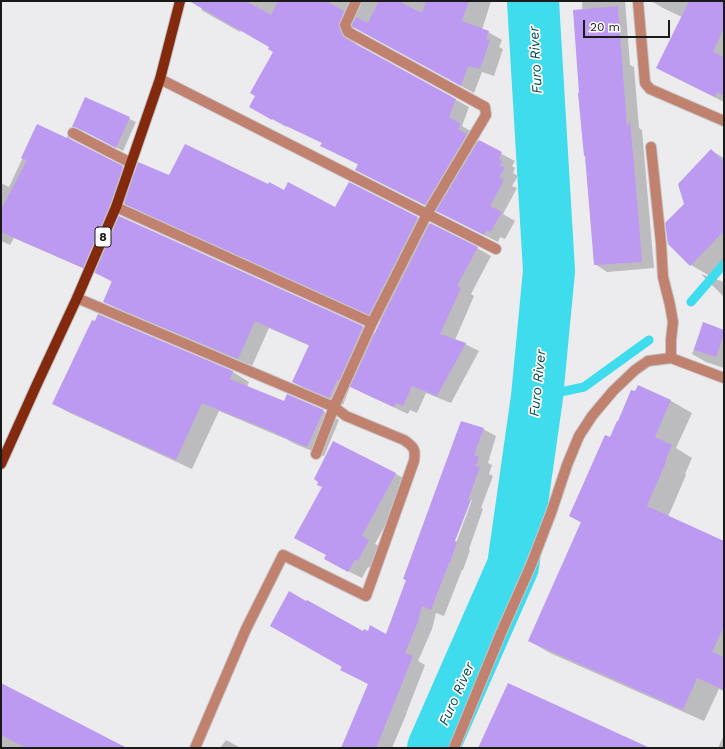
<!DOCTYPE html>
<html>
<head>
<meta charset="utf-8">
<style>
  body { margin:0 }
  #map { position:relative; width:725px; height:749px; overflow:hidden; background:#ecebee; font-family:"Work Sans",sans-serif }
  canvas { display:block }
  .frame { position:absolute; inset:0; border:2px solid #1b1a1b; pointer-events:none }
  .scale { position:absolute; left:583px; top:20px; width:87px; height:18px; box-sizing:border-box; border:2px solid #1b1a1b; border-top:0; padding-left:5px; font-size:12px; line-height:14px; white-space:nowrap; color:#1b1a1b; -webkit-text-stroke:3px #fff; paint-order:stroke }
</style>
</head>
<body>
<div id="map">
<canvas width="725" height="749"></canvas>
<div class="frame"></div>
<div class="scale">20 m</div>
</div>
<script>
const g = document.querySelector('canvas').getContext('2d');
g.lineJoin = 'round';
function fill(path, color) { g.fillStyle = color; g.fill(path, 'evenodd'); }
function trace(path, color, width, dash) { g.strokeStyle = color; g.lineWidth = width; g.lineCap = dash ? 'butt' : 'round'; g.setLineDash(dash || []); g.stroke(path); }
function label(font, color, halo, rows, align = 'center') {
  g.font = font + ' "Work Sans",sans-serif'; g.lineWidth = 3.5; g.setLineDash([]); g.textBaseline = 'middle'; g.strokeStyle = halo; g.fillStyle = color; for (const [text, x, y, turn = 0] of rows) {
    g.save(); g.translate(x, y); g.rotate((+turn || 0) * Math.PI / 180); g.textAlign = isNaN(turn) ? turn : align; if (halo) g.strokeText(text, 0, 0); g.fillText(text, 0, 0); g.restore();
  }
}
fill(new Path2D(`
  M206,1H491L482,30L488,32L502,40L499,47L503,49L494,76L482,72L474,93L354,27L352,33L355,43L358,46L469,107L462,126L474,133L471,138L515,161L512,166L515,168L513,173L518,176L512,186L517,188L503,214L515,221L505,239L500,237L498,242L439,212H438L369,177L356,170L359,165L335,153L323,143L286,126V127L250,106L257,96L275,52L270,46L241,30L240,32L201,10Z
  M582,1H625L630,65L634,67L639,128L642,130L654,268L607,272L595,264Z
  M651,1H724V102L670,75L657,68L682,17L663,8Z
  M86,98L136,122L123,151L84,131L79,130L73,126Z
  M38,125L67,139L68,138L80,145L135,174L169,177L268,186L336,208L349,183L430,225L477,248L491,256L471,294L474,296L455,340L465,344L479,351L451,403L426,393L417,413L410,410L408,414L365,394L353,387H350L343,405L307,390L293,382L310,346L269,328L252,366L118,309L104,301L112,282L95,272L94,273L14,238L10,245L1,241V183L9,187ZM124,202L139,211L381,321L375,334L363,327L118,216Z
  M712,151L724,158V262L710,276L691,265Z
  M701,274L724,282V297Z
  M98,315L233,372L249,382L247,387L284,403L323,411L339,420L324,456L293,443L286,439L219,411L192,469L70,413L54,404Z
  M703,324L724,331V368L706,362L692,354Z
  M638,386L671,401L692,413L676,448L692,458L685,474L686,475L668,517L724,542V691L719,689L704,721L550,653L529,641L582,523L570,516Z
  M483,429L496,436L488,463L492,465L489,474L493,476L481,508L483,509L469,549L470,550L463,570H462L444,616L436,613L432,629L418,661L425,665L406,714V715L392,748H342L369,684L363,632H368L386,635ZM470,500H472L455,546L453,545Z
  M333,443L396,474L409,481L375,544L382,548L371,568L368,567L362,578L338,566L327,555L323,487Z
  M1,684L125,748H1Z
  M724,735V748H718Z
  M226,740L239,747L240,748H220Z`), '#0003');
trace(new Path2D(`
  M691,302L724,264
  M537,397L584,387L649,340`), '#3fdcee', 9);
trace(new Path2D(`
  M433,748L513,566L537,397L549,271L533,1`), '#3fdcee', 52);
fill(new Path2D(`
  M189,1H246L271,15L278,1H326L344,11L339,25L342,35L345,38L456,99L449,117L461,124L458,129L467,134L425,205L355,170L358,164L320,146L322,143L272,119V120L249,107L255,96L250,93L273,52L268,49L269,47Z
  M379,1H398L422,13L426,1H469L462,21L489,31L486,39L490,40L480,69L468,66L461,86L353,27L352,25L356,17L368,23Z
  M689,1H724V28L713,52L724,57V96L717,92L715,97L656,68Z
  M618,6L627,127L630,121L639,221L642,262L594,265L585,156H584L578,93H579L573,10Z
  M85,97L130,117L116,148L76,127H72Z
  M37,124L67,138V136L70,139L123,166L110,205L83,268L1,232V210L27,160L21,158Z
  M479,140L502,152L499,158L502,160L500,165L505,168L499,177L504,180L490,206L502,212L491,232L487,230L484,235L436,211Z
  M185,144L268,184L269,182L284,190L288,182L335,207L349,182L418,217L369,315L124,204L138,162L169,175Z
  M711,149L724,162V231L690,266L668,244L665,223L684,204L678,184Z
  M119,216L363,326L339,381L337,380L329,398L292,382L309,345L255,321L238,359L103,302L112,281L95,273Z
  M430,223L478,247L457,286L461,288L440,334L466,343L437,396L412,386L403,406L396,403L394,407L350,387L378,326Z
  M98,314L233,371L230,379L284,401L287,394L324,410L307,447L276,434V433L202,403L176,460L52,404L92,320L95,321Z
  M703,322L724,330V334L716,357L694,350Z
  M638,385L671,400L655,437L672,445L665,462H666L647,506L724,541V626L712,652L724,657V690L697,678L683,710L528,641L581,522L569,516L605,435L610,437L617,421H618L631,390L635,391Z
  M461,421L484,428L474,455L479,457L476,466L480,467L468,500H471L455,541L457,542L450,563H449L431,610L422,606L418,622L405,653L413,656L393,706L376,748H341L368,684L340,670L342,667L270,626L289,591L306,601L307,600L363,631L364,629L368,631L370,625L386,634L406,580L403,579Z
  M333,441L396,473L362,536L369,540L358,561L355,560L348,572L324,559L326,555L294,538L322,487L317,485L318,482L314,479Z
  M1,683L127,748H26L1,735Z
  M508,683L650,748H478Z`), '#bc9af1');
const service = new Path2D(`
  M73,133L131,163
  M427,214L496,249
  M316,454L334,407
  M454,748L501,633L531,565L551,513L567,465L579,436L592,416L613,391L635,370L648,361L671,358`);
const minor = new Path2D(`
  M638,1L645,83L650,89L724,121
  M160,79L427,214
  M651,147L661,243L663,277L670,305L673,322L671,340V358L724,378
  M116,207L372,323
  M77,298L334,407L372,323L427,214L486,115L485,107L348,32L345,25L356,1
  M195,748L246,629L283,555L366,596L414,461C416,449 414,447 404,440L346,416L334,407`);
const primary = new Path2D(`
  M1,464L37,384L77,298L116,207L160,79L180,1`);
trace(service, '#c6c5c8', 12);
trace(minor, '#c6c5c8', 12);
trace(primary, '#c6c5c8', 12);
trace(service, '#c0816e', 10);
trace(minor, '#c0816e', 10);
trace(primary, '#82290e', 10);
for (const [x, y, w] of [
  [103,237,16]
]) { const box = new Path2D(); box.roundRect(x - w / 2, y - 10, w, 20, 3); g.fillStyle = '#fff'; g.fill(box); trace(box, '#1b1a1b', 1); }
label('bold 12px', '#1b1a1b', null, [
  ["8",103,237]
]);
label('italic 14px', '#014951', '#fff', [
  ["Furo River",536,60,-93],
  ["Furo River",538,383,-84],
  ["Furo River",457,694,-66]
]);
</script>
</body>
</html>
